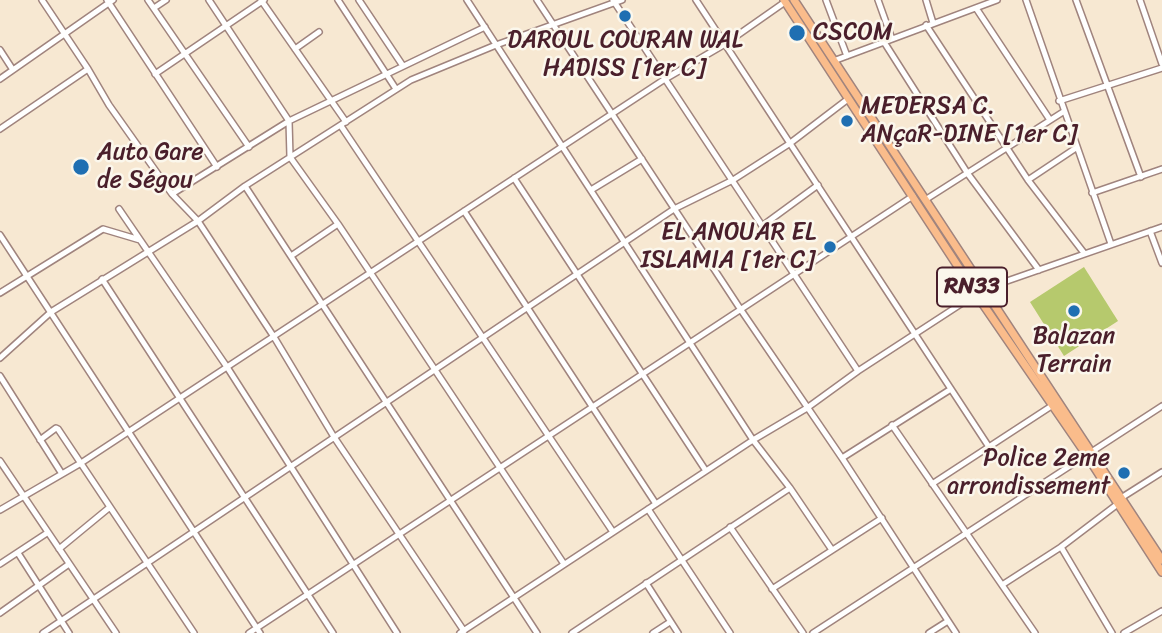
<!DOCTYPE html>
<html>
<head>
<meta charset="utf-8">
<style>
  body { margin:0 }
  canvas { display:block; background:#f7e8d2 }
</style>
</head>
<body>
<canvas width="1162" height="633"></canvas>
<script>
const g = document.querySelector('canvas').getContext('2d');
g.lineJoin = 'round';
function fill(path, color) { g.fillStyle = color; g.fill(path, 'evenodd'); }
function trace(path, color, width, dash) { g.strokeStyle = color; g.lineWidth = width; g.lineCap = dash ? 'butt' : 'round'; g.setLineDash(dash || []); g.stroke(path); }
function label(font, color, halo, rows, align = 'center') {
  g.font = font + ' Sriracha,sans-serif'; g.lineWidth = 5; g.setLineDash([]); g.textBaseline = 'middle'; g.strokeStyle = halo; g.fillStyle = color; for (const [text, x, y, turn = 0] of rows) {
    g.save(); g.translate(x, y); g.rotate((+turn || 0) * Math.PI / 180); g.textAlign = isNaN(turn) ? turn : align; if (halo) g.strokeText(text, 0, 0); g.fillText(text, 0, 0); g.restore();
  }
}
fill(new Path2D(`
  M1084,267L1118,321L1064,356L1030,302Z`), '#b6c96d');
const minor = new Path2D(`
  M42,0L88,69L109,105L172,194L198,221L274,337L334,437L464,631
  M107,0L217,167
  M148,0L249,147
  M209,0L289,121L290,157L338,224L564,564
  M261,0L346,122
  M338,0L396,89
  M359,0L403,66
  M467,0L753,440L790,488L832,550
  M537,0L741,310L842,458L956,633
  M613,0L858,371
  M696,0C794,148 892,297 989,447
  M826,0L847,56
  M878,0L892,39
  M926,0L933,23
  M1026,0L1111,244
  M1076,0L1141,177
  M1140,0L1162,64
  M154,8L166,0
  M976,8L1050,120
  M926,25L1028,180L1084,253
  M884,42L968,174L1039,270
  M295,49L319,32
  M0,50L13,70
  M836,60L997,0
  M155,74L264,0
  M0,79L113,0
  M1059,101L1162,68
  M341,126L613,532
  M0,129L88,69
  M514,178L706,471
  M1028,180L1076,148
  M245,186L537,633
  M591,190L642,159
  M1092,193L1162,169
  M172,194L289,121L485,27
  M925,200L1063,112
  M119,209L227,367L397,633
  M464,211L656,504
  M762,226L818,185
  M1150,231L1162,263
  M0,235L260,633
  M291,256L338,224
  M102,279L333,633
  M0,293L103,229L140,240
  M0,358L51,312L198,221L245,186L411,80L496,45L622,0
  M0,376L62,474
  M892,425L1035,633
  M40,440L56,428L58,429L194,633
  M842,458L951,389
  M0,461L116,633
  M932,484L1053,405
  M1121,498L1162,472
  M648,509L730,633
  M0,510L81,463L665,79L725,44L785,2
  M730,527L803,633
  M1061,547L1112,633
  M59,549L110,507
  M18,553L69,633
  M0,564L47,533
  M646,583L678,633
  M1002,585L1061,547L1119,503
  M772,589L882,518
  M0,613L69,564
  M43,633L674,209L733,180L789,144L848,99
  M249,633L913,196
  M460,633L753,440L807,408L858,371L984,289L1162,227
  M572,633L790,488
  M653,633L670,622
  M813,633L1162,406
  M929,633L948,621
  M1124,633L1162,611`);
const major = new Path2D(`
  M784,0L976,294L1086,454L1162,572
  M794,0L1162,560`);
trace(minor, '#a0847e', 8);
trace(major, '#a0847e', 10);
trace(minor, '#fff', 5);
trace(major, '#fabc8b', 7);
for (const [x, y, r, color] of [
  [625,16,7,"#1f6fb2"],
  [797,33,9,"#1f6fb2"],
  [847,121,7,"#1f6fb2"],
  [81,167,9,"#1f6fb2"],
  [830,247,7,"#1f6fb2"],
  [1074,311,7,"#1f6fb2"],
  [1124,473,7,"#1f6fb2"]
]) { const dot = new Path2D(); dot.arc(x, y, r, 0, 2 * Math.PI); g.fillStyle = color; g.fill(dot); trace(dot, '#fbf7ec', 2.5); }
for (const [x, y, w] of [
  [972,287,70]
]) { const box = new Path2D(); box.roundRect(x - w / 2, y - 19.5, w, 39, 5); g.fillStyle = '#fbf7ec'; g.fill(box); trace(box, '#4a1f2b', 2); }
label('bold 23px', '#4a1f2b', null, [
  ["RN33",972,287]
]);
label('24px', '#4a1f2b', '#fbf7ec', [
  ["CSCOM",813,33],
  ["DAROUL COURAN WAL",625,41,"center"],
  ["HADISS [1er C]",625,69,"center"],
  ["MEDERSA C.",861,107],
  ["ANçaR-DINE [1er C]",861,135],
  ["Auto Gare",97,153],
  ["de Ségou",97,181],
  ["EL ANOUAR EL",816,233,"right"],
  ["ISLAMIA [1er C]",816,261,"right"],
  ["Balazan",1074,337,"center"],
  ["Terrain",1074,365,"center"],
  ["Police 2eme",1110,459,"right"],
  ["arrondissement",1110,487,"right"]
], 'left');
</script>
</body>
</html>
